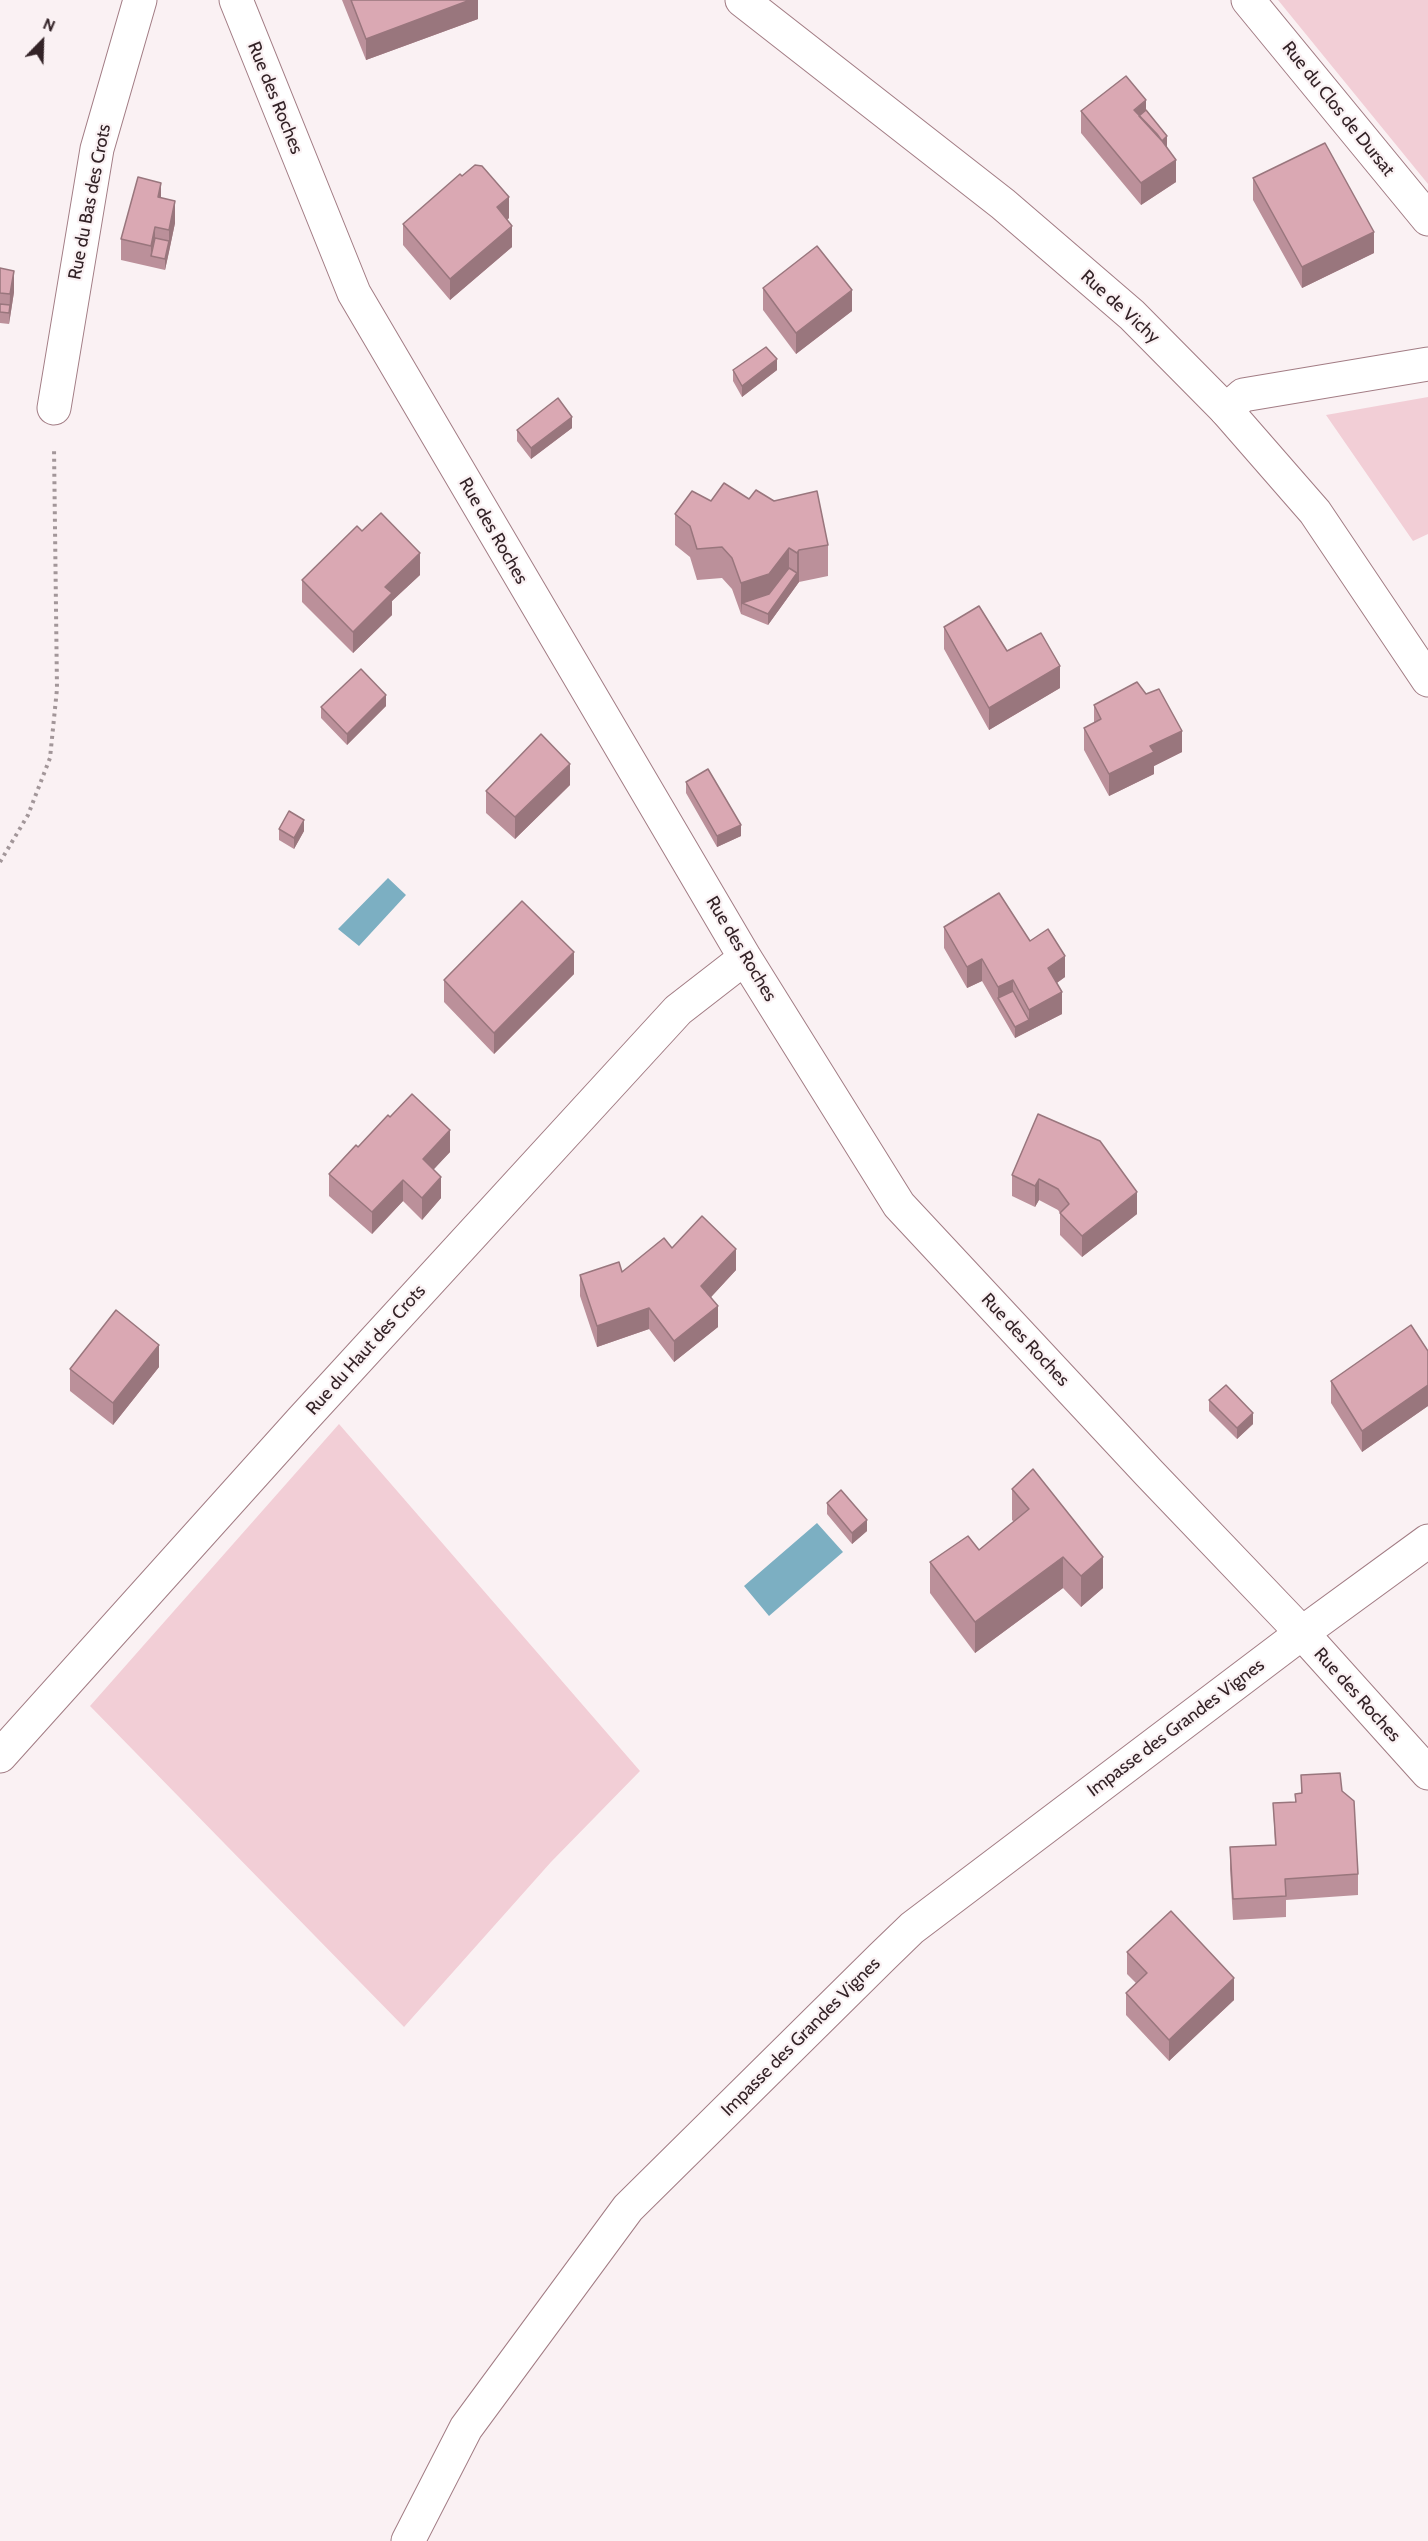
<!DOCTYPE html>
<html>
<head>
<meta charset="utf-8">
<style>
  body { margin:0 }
  #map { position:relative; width:1428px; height:2541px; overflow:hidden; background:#faf1f3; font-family:Cabin,sans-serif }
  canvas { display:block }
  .north { position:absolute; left:12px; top:12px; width:60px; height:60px; -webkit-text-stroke:4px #faf1f3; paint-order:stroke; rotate:23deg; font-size:16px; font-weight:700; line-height:24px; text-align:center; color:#332327 }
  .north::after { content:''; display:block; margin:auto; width:21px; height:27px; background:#332327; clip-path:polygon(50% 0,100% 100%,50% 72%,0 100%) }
</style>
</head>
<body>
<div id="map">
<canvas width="1428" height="2541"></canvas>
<div class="north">N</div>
</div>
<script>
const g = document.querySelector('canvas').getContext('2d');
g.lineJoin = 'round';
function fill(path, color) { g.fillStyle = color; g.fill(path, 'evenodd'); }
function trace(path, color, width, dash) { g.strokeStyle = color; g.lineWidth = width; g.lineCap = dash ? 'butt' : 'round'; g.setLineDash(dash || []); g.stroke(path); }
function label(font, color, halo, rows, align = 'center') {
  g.font = font + ' Cabin,sans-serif'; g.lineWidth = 4.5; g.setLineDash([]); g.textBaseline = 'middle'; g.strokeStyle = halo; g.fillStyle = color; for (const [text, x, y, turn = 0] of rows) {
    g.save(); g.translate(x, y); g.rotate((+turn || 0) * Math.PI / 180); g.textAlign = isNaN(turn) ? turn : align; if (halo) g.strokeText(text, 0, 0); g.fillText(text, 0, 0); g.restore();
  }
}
fill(new Path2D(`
  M1278,0H1428V184Z
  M1428,397V534L1413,541L1326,415Z
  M339,1424L640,1771L551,1862L404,2027L90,1706Z`), '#f2ced6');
fill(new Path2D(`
  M388,878L406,895L359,946L338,929Z
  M817,1523L843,1552L769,1616L744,1586Z`), '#7cafc2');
const minor = new Path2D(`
  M236,0L354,293L745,958L899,1205L1149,1473L1302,1633L1428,1773
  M1248,0L1428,219
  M54,408L97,149L140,0
  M1226,410L1243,395L1428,364
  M0,1756L302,1420L678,1010L745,958
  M408,2541L466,2428L628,2208L882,1957L912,1928L1302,1633L1428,1541`);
const tertiary = new Path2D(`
  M742,0L1003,204L1132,315L1226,410L1315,512L1428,680`);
trace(minor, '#a27c84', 35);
trace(tertiary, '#a27c84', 35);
trace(new Path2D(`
  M0,862L28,815L50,758L57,689L54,447`), '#a29699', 4, [3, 4.5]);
trace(minor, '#fff', 33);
trace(tertiary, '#fff', 33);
fill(new Path2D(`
  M342,0H478V19L366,60Z
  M1146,110L1167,147L1176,182L1141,205L1081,133V111Z
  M1253,178L1374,253L1302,288L1253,200Z
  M161,198L175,223L165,270L121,260V239Z
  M509,218L507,220L512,247L450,300L403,245V224Z
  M0,268L14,292L9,324L0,323Z
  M763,288L852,311L796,354L763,310Z
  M733,370H777L742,397L733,381Z
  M572,428L531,459L517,441V430Z
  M749,499L828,545V576L799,582L768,625L741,614L732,589L722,578L697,580L690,557L675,545V514L711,501Z
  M362,531L420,575L392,601V615L353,653L302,602V580Z
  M944,627L1007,651L1060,688L989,730L944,649Z
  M1094,705L1182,752L1154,766V774L1109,796L1084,750V728L1094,723Z
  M386,706L347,745L321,718V707Z
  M686,782L741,836L717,847L686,793Z
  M570,785L515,839L486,813V791Z
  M279,829L304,831L294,849L279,840Z
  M944,927L1030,941L1065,977L1057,983L1062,1014L1015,1038L982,981L967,988L944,948Z
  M574,974L494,1054L444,1002V980Z
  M1038,1114L1137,1214L1082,1257L1060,1235V1213L1058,1210L1039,1200L1035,1207L1012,1196V1175Z
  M358,1147L450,1152L433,1169L441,1198L422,1220L403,1201L372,1234L329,1196V1174Z
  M672,1248L736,1270L711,1297L718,1327L674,1362L649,1329L597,1347L580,1296V1275L622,1272Z
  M1428,1351V1406L1362,1452L1331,1403V1381Z
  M159,1367L113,1425L70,1391V1369Z
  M1209,1400L1253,1424L1237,1439L1209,1411Z
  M1012,1489L1103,1588L1081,1607L1063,1588L975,1653L930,1593V1562L979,1550L1014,1522L1012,1520Z
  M827,1503L867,1531L852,1544L827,1514Z
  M1301,1775L1342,1791L1358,1874V1895L1286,1900V1917L1233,1920L1230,1869V1847L1275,1845L1273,1803L1295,1802V1794L1301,1793Z
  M1127,1952L1234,2000L1169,2061L1126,2015V1993L1136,1983L1127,1974Z`), '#bb909a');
fill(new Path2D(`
  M470,0H478V19L366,60V39Z
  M1146,100V121L1140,127L1134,110Z
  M1167,136V147L1157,155V145Z
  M1176,160V182L1141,205V183Z
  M161,183V204L158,197Z
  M509,197V218L497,228V207Z
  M175,201V223L169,252V230Z
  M512,226V247L450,300V279Z
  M155,227V249L151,256V246Z
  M1374,232V253L1302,288V267Z
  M169,241V252L165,270V259Z
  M14,271V292L9,324L10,294Z
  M852,290V311L796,354V333Z
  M777,359V370L742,397V386Z
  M572,417V428L531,459V448Z
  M789,548V579L756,609L742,603L741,614V583Z
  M799,550V582L768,625V614L797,573V553Z
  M420,553V575L392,601V615L353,653V632L385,587Z
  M1060,666V688L989,730V708Z
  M386,695V706L347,745V734Z
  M1182,731V752L1154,766V774L1109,796V774L1150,746Z
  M570,764V785L515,839V817Z
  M304,820V831L294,849V838Z
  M741,825V836L717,847V836Z
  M574,952V974L494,1054V1033Z
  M1065,956V977L1048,989V968Z
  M982,959V981L967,988V967Z
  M1013,980V1002L998,998V987Z
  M1062,992V1014L1015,1038V1027L1029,1020V1010Z
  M450,1130V1152L423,1181V1159Z
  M441,1177V1198L422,1220V1198Z
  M1039,1179V1200L1035,1207V1186Z
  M403,1180V1201L372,1234V1212Z
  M1137,1192V1214L1082,1257V1236Z
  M736,1249V1270L701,1308V1286Z
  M718,1306V1327L674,1362V1341Z
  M649,1308V1329L597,1347V1326Z
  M159,1345V1367L113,1425V1403Z
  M1428,1385V1406L1362,1452V1431Z
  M1253,1413V1424L1237,1439V1428Z
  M867,1520V1531L852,1544V1533Z
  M1063,1557V1588L975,1653V1622Z
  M1103,1557V1588L1081,1607V1576Z
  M1234,1978V2000L1169,2061V2040Z`), '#99767d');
const building = new Path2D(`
  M351,0H470L366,39Z
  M1126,76L1146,100L1134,110L1157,134L1176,160L1141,183L1081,111Z
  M1146,110L1167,136L1162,141L1139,116Z
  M1325,143L1374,232L1302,267L1253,178Z
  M475,165L482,166L509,197L497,207L512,226L450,279L403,224L460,174L462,176Z
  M138,177L161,183L158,197L175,201L169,230L155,227L151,246L121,239Z
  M155,238L169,241L165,259L151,256Z
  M817,246L852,290L796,333L763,288Z
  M0,268L14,271L10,294L0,293Z
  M0,304L10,305L9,313L0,312Z
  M766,347L777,359L742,386L733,370Z
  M558,398L572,417L531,448L517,430Z
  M724,483L749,499L756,490L774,501L817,491L828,545L799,550L797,553L789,548L769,574L741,583L732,558L722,547L697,549L690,526L675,514L692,491L711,501Z
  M381,513L420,553L385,587L392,593L353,632L302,580L357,526L362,531Z
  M789,568L797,573L768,614L742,603L769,594Z
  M979,606L1007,651L1041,633L1060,666L989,708L944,627Z
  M361,669L386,695L347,734L321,707Z
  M1137,682L1146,694L1159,689L1182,731L1150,746L1154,752L1109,774L1084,728L1101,719L1094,705Z
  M541,734L570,764L515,817L486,791Z
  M708,769L741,825L717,836L686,782Z
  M289,811L304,820L294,838L279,829Z
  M999,893L1030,941L1048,929L1065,956L1048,968L1062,992L1029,1010L1013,980L998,987L982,959L967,967L944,927Z
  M522,901L574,952L494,1033L444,980Z
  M1013,991L1029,1020L1015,1027L998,998Z
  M412,1094L450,1130L423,1159L441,1177L422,1198L403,1180L372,1212L329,1174L356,1145L358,1147L388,1115L390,1117Z
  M1038,1114L1100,1141L1137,1192L1082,1236L1060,1213L1069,1204L1058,1189L1039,1179L1035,1186L1012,1175Z
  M702,1216L736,1249L701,1286L718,1306L674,1341L649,1308L597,1326L580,1275L619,1262L622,1272L664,1238L672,1248Z
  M116,1310L159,1345L113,1403L70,1369Z
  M1411,1325L1428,1351V1385L1362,1431L1331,1381Z
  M1226,1385L1253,1413L1237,1428L1209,1400Z
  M1033,1469L1103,1557L1081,1576L1063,1557L975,1622L930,1562L968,1536L979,1550L1029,1509L1012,1489Z
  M841,1490L867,1520L852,1533L827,1503Z
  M1340,1773L1342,1791L1354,1801L1358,1874L1285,1879L1286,1896L1233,1899L1230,1847L1276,1845L1273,1803L1296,1802L1295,1794L1302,1793L1301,1775Z
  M1171,1911L1234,1978L1169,2040L1126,1993L1147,1973L1127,1952Z`);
fill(building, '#daa8b3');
trace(building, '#99767d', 1.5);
label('18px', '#332327', '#faf1f3', [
  ["Rue des Roches",275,98,68],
  ["Rue du Clos de Dursat",1338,109,51],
  ["Rue du Bas des Crots",90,202,-79],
  ["Rue de Vichy",1120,307,42],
  ["Rue des Roches",493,531,60],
  ["Rue des Roches",741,949,59],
  ["Rue des Roches",1025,1340,47],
  ["Rue du Haut des Crots",366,1350,-48],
  ["Rue des Roches",1357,1695,48],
  ["Impasse des Grandes Vignes",1176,1728,-37],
  ["Impasse des Grandes Vignes",801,2037,-45]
]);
</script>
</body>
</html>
